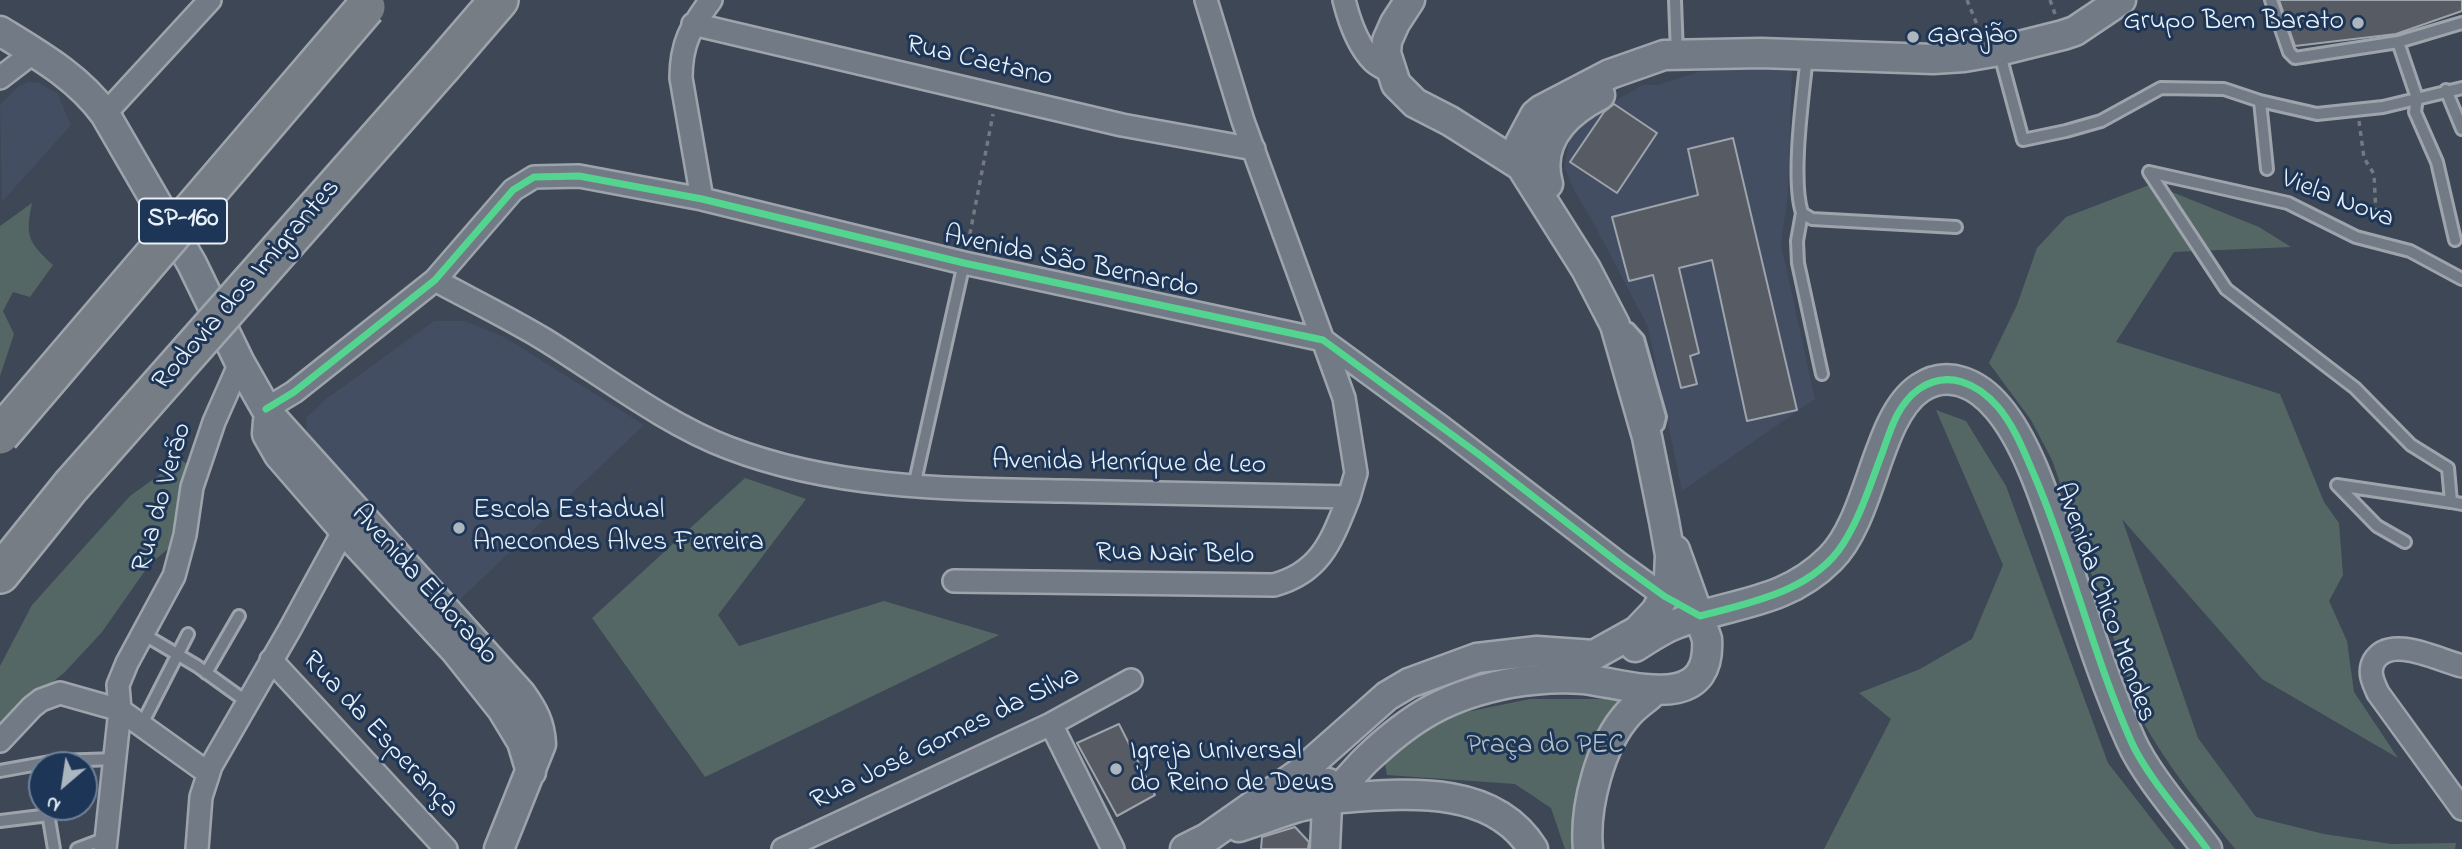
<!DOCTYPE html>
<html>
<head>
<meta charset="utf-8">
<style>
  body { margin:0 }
  #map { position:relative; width:2462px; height:849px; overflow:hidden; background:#3e4755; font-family:"Indie Flower",sans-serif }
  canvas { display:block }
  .north { position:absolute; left:28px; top:751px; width:70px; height:70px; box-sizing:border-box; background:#1d3557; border:2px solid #6e8097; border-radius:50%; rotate:209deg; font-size:19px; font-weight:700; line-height:28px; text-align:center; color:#e8f1f8 }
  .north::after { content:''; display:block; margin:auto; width:24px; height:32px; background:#acb6bf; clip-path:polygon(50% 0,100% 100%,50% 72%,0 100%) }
</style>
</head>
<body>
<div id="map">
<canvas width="2462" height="849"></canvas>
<div class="north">N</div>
</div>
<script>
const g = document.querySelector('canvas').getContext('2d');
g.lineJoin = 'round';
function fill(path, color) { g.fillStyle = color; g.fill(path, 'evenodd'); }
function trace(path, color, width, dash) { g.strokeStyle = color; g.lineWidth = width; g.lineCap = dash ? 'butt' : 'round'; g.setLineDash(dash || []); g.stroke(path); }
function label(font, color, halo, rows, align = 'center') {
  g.font = font + ' "Indie Flower",sans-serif'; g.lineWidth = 6; g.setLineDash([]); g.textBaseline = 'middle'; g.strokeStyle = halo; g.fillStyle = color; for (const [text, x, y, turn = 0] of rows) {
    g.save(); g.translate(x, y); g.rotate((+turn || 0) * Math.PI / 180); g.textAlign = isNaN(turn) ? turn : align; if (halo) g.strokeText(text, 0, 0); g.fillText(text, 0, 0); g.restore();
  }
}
fill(new Path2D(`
  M1724,64L1792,68L1788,194L1781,244L1815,399L1682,491L1648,327L1591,218L1575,192L1564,167L1569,141L1580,123L1599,110L1643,85H1658Z
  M28,82L39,83L57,93L71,125L2,202L0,105L18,87Z
  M434,321H465L506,338L644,425L452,607L313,448L307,435L306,418L326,399Z`), '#434e63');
fill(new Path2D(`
  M2152,184L2259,227L2291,247L2174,252L2116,342L2280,394L2324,502L2339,523L2343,575L2329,601L2347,641L2354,692L2398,758L2262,679L2122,519L2198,738L2256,817L2324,834L2391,844L2456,843L2455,849H2235C2201,807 2168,767 2142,720L2052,460L2031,420L1989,363L2017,305L2037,248L2066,217Z
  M32,203C25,236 28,242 53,265L30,297L13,292L3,311L14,334L0,376V226Z
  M1936,410L1966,421L2006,486L2108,763L2175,849H1824L1891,719L1859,693L1920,669L1972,639L2003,565Z
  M180,460L191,466L175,543L149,565L102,632L64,673L0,723V666L32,605L130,496Z
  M745,478L806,499L718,615L739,646L884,601L999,635L705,777L592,618Z
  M1530,699H1622L1581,781L1574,849H1565L1551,808L1515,784L1387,775L1384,759L1419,729L1447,716Z`), '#546765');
const building = new Path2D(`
  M2279,0H2462V11L2396,34L2295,46Z
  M1614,104L1657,133L1617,193L1570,162L1604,112Z
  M1733,138L1797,410L1747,421L1712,260L1679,268L1699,353L1690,356L1697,384L1681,388L1653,275L1629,281L1612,217L1698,195L1688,149Z
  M1119,724L1155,795L1117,816L1077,743Z
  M1295,827L1309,842L1308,849H1261L1262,837Z`);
fill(building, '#575b63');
trace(building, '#9ea4ac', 2);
const lane = new Path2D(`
  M1675,0L1677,54
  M2271,0L2289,52L2295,58L2398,42L2462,23
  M2398,42L2417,98L2415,112L2437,162L2455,240
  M1999,51L2023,140L2066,131L2101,121L2161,88L2224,89L2260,101L2317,114L2383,107L2462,88
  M1807,56C1803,95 1791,178 1802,213L1812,219L1956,227
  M2446,90L2462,129
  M2260,101L2267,169
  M2149,172L2226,289L2355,388L2411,445L2448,468L2451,502L2462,504
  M2149,172L2288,203L2356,237L2410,251L2462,279
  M1802,213L1797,241L1798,263L1822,374
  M1619,325L1629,329L1638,339L1660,417L1658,425L1649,435
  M914,486L964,263
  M2405,542L2377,526L2337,485L2451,502
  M143,634L197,666L247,702
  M206,673L239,616
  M141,726L188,634
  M0,771L55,761L116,759
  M47,807L54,849
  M0,821L49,815
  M77,849L106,838`);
const street = new Path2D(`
  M1344,0C1349,20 1358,46 1373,61C1378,66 1386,69 1392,73
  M693,24L1122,125L1254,149
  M0,78L34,52
  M105,114L210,0
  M702,199L681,78C681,43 691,27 711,0
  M435,280C470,299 507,317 542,338C601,374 665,424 729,448C836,489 950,489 1063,491C1159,493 1254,495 1349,497L1356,473L1344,398L1243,121L1206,0
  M266,409L294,392L435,280L513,190L534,177L579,176L702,199L964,263L1323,340L1443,428L1620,564L1664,596
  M954,581L1274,585C1322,572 1332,539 1349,497
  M271,660L446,849
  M2462,666C2438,660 2390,634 2374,661C2368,672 2373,682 2378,693L2462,809
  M1051,724L1113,849
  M0,741L32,707L41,700L60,693L120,710L208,773
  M105,849L120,710L118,685L127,663L174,576L185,535L192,487L214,422L240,363
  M197,849L201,797L211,766L290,629L344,530L352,521
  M783,849L1051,724L1131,680`);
const secondary = new Path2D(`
  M1410,0L1395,23L1387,41L1386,53L1396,84L1415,103L1450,121L1521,166L1532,168L1545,167
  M0,31C39,55 78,77 105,114L192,264L240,363L269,414L521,694C533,711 540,723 541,744L499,849
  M1548,184C1536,141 1565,113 1600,95
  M268,421L267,434L279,455L344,530L455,650L502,709L522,742L531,772
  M1635,647C1648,639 1662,629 1676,624C1731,602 1784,605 1830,559C1872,518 1876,417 1920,388C1948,369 1978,384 1998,408C2026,441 2044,496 2058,537C2081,605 2101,675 2131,741C2146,775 2184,818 2207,849
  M1326,799C1396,795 1490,780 1533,849
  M1239,827C1258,821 1276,814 1295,808C1304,805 1316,804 1325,799C1341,791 1354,771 1367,759C1412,716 1448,695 1510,683C1533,679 1560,677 1584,679C1628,684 1712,716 1707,639L1675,550
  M1185,849L1207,838L1301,772L1387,696L1409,683L1477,658L1537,651L1594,655L1637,631L1656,611L1664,596L1669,577L1670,555L1664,521L1647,437L1615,325L1586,269L1521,166L1520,143L1535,115L1541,110L1610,74L1664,55L1761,53L1933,59L1964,57L1999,51L2063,35L2075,31L2121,0
  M1325,849L1328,783
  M1588,849C1584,808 1600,744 1629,713C1636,705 1646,699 1654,691`);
const highway = new Path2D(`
  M443,65L499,0
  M0,574L71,486`);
trace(lane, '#9ea4ac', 16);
trace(street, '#9ea4ac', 26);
trace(secondary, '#9ea4ac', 33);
trace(highway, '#9ea4ac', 42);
trace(new Path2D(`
  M1967,0L1980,32
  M2050,0L2055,14
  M2359,121L2364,158L2374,174L2376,214
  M968,244L993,114`), '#727982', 3.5, [5, 5]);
trace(lane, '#727a85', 10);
trace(street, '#727a85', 21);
trace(secondary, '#727a85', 28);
trace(highway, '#767d84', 37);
const highwayBridge = new Path2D(`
  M0,435L366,7
  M71,486L443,65`);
trace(highwayBridge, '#9ea4ac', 42, []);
trace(highwayBridge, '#767d84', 37);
trace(new Path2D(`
  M266,409L294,392L435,280L513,190L534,177L579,176L702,199L964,263L1323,340L1481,456L1620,564L1664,596L1700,616C1750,603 1813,591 1843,544C1861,516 1871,482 1883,451C1891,428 1898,404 1919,389C1948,369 1978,384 1998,407C2015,427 2025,454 2035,477C2072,563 2093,655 2131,741C2146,775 2184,818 2207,849`), '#53d58f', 7);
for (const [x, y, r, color] of [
  [2358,23,7,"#acb6bf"],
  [1913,37,7,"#acb6bf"],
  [459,528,7,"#acb6bf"],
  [1116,769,7,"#acb6bf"]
]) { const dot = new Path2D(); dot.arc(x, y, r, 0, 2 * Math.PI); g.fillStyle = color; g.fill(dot); trace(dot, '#1d3557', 2.5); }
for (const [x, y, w] of [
  [183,221,88]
]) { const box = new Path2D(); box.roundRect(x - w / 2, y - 22.5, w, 45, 5); g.fillStyle = '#1d3557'; g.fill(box); trace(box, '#e8f1f8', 2); }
label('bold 26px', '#e8f1f8', null, [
  ["SP-160",183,221]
]);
label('28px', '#e8f1f8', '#1d3557', [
  ["Grupo Bem Barato",2344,23,"right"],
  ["Garajão",1927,37],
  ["Escola Estadual",473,512],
  ["Anecondes Alves Ferreira",473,544],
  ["Igreja Universal",1130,753],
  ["do Reino de Deus",1130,785]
], 'left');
label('28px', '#e8f1f8', '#1d3557', [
  ["Rua Caetano",979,63,13],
  ["Viela Nova",2337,201,21],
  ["Avenida São Bernardo",1071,264,12],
  ["Rodovia dos Imigrantes",248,286,-49],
  ["Avenida Henríque de Leo",1129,465,1],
  ["Rua do Verão",164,498,-74],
  ["Rua Nair Belo",1175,556,1],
  ["Avenida Eldorado",423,586,48],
  ["Avenida Chico Mendes",2103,603,70],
  ["Rua da Esperança",379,736,47],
  ["Rua José Gomes da Silva",946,740,-26]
]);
label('28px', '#b6c2c5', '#1d3557', [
  ["Praça do PEC",1545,747]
]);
</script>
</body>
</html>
